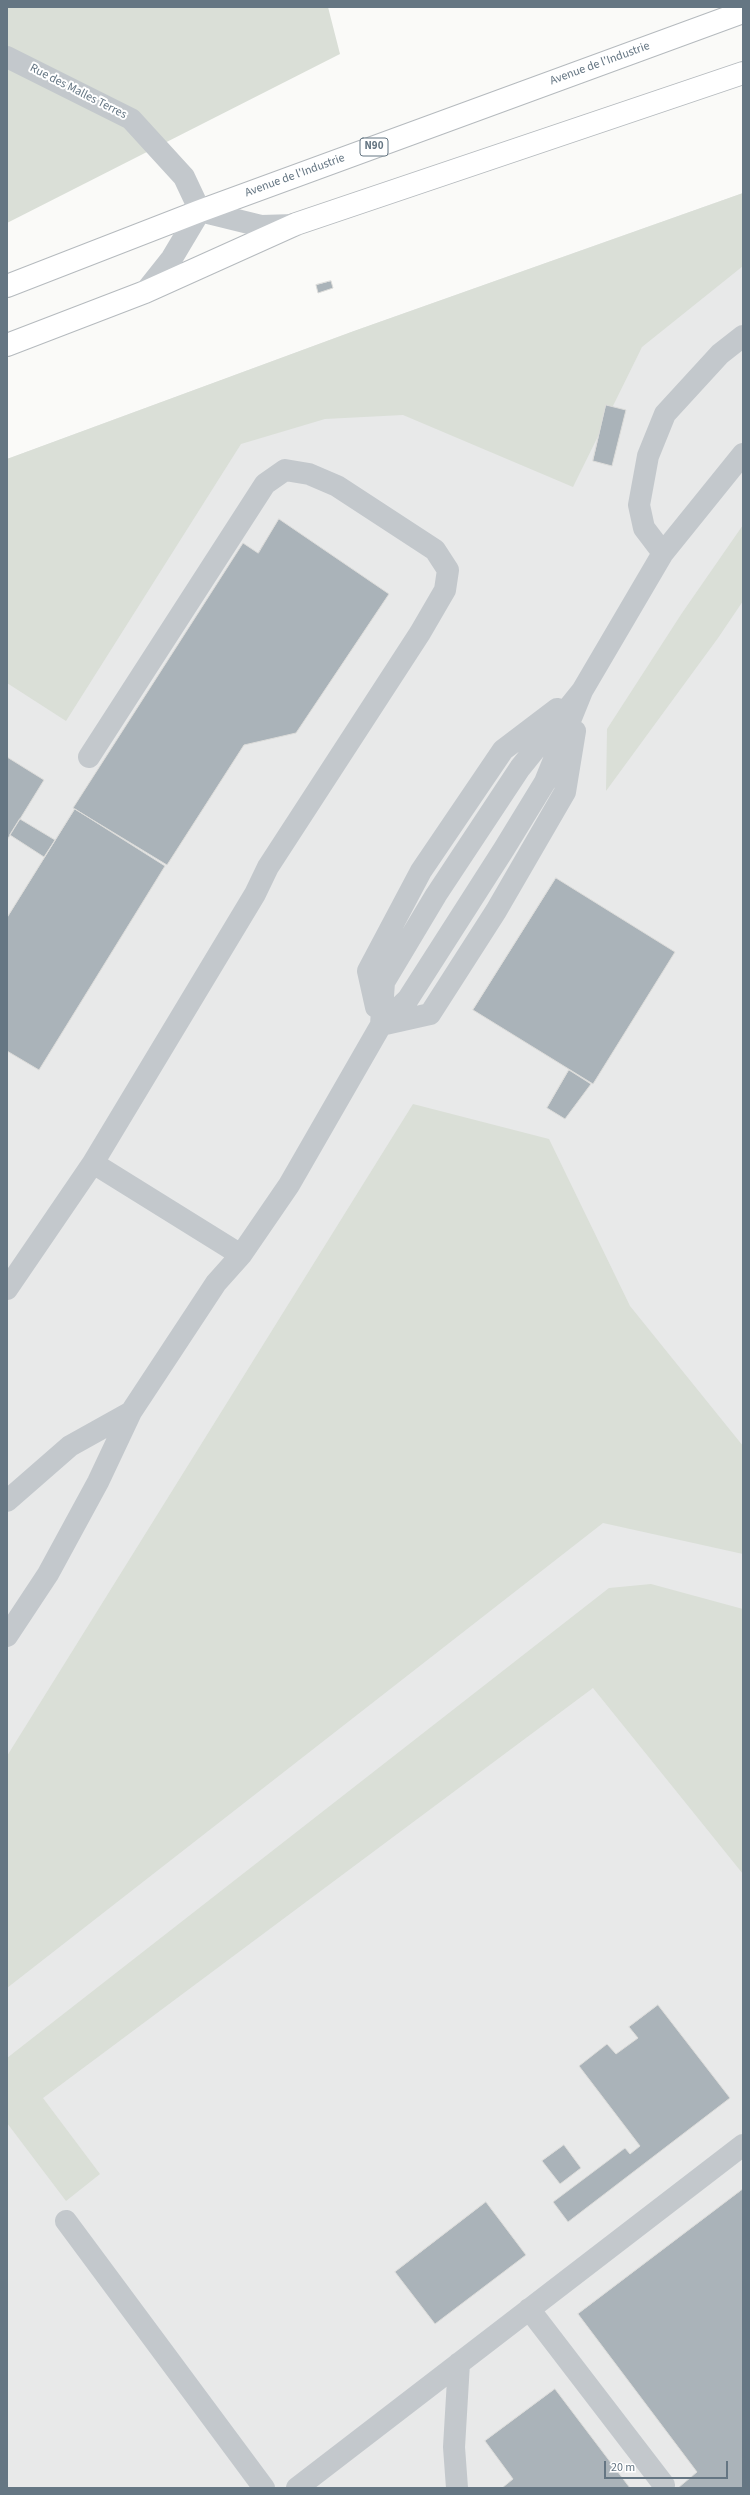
<!DOCTYPE html>
<html>
<head>
<meta charset="utf-8">
<style>
  body { margin:0 }
  #map { position:relative; width:750px; height:2495px; overflow:hidden; background:#fafaf8; font-family:"Source Sans 3",sans-serif }
  canvas { display:block }
  .frame { position:absolute; inset:0; border:8px solid #657683; pointer-events:none }
  .scale { position:absolute; left:604px; top:2461px; width:124px; height:18px; box-sizing:border-box; border:2px solid #657683; border-top:0; padding-left:5px; font-size:12px; line-height:14px; white-space:nowrap; color:#657683; -webkit-text-stroke:3px #fff; paint-order:stroke }
</style>
</head>
<body>
<div id="map">
<canvas width="750" height="2495"></canvas>
<div class="frame"></div>
<div class="scale">20 m</div>
</div>
<script>
const g = document.querySelector('canvas').getContext('2d');
g.lineJoin = 'round';
function fill(path, color) { g.fillStyle = color; g.fill(path, 'evenodd'); }
function trace(path, color, width, dash) { g.strokeStyle = color; g.lineWidth = width; g.lineCap = dash ? 'butt' : 'round'; g.setLineDash(dash || []); g.stroke(path); }
function label(font, color, halo, rows, align = 'center') {
  g.font = font + ' "Source Sans 3",sans-serif'; g.lineWidth = 4; g.setLineDash([]); g.textBaseline = 'middle'; g.strokeStyle = halo; g.fillStyle = color; for (const [text, x, y, turn = 0] of rows) {
    g.save(); g.translate(x, y); g.rotate((+turn || 0) * Math.PI / 180); g.textAlign = isNaN(turn) ? turn : align; if (halo) g.strokeText(text, 0, 0); g.fillText(text, 0, 0); g.restore();
  }
}
fill(new Path2D(`
  M743,193V2488H7V459L354,331Z`), '#e8e9e9');
fill(new Path2D(`
  M7,7H328L340,54L7,223Z
  M743,193V266L642,347L573,487L403,415L325,419L241,444L66,721L7,683V459L354,331Z
  M743,525V601L718,638L606,791L607,729L682,613Z
  M413,1104L549,1139L630,1306L743,1446V1554L603,1523L7,1988V1756Z
  M651,1584L743,1609V1874L593,1688L43,2098L100,2174L66,2201L7,2123V2058L609,1588Z`), '#dadfd7');
const building = new Path2D(`
  M331,281L333,288L318,293L316,285Z
  M606,405L626,410L612,466L593,461Z
  M279,519L389,594L296,733L244,745L167,865L73,808L243,543L258,553Z
  M7,757L44,780L7,840Z
  M75,809L165,866L39,1070L7,1051V918Z
  M20,819L55,840L44,857L10,835Z
  M556,878L675,952L593,1084L473,1010Z
  M569,1070L591,1084L565,1119L547,1108Z
  M658,2005L730,2098L568,2222L553,2202L625,2148L630,2154L640,2146L579,2066L607,2044L616,2054L638,2038L629,2027Z
  M564,2145L581,2168L560,2184L542,2161Z
  M743,2189V2488H678L697,2472L578,2314Z
  M486,2202L526,2255L435,2324L395,2272Z
  M555,2389L630,2488H502L513,2479L485,2441Z`);
fill(building, '#aab3b9');
trace(building, '#dcdcda', 1);
const major = new Path2D(`
  M7,286L200,211L743,12
  M7,345L145,292L296,224L743,73`);
trace(major, '#b5babe', 24);
trace(new Path2D(`
  M7,57L131,119L184,177L200,211
  M200,211L261,226L295,225
  M145,292L172,258L200,211
  M663,553L644,528L639,505L648,456L665,414L720,354L743,336
  M376,1007L368,971L421,871L503,750L557,709
  M381,1025L384,982L436,895L520,768L582,691L663,553L743,454
  M381,1025L430,1014L496,911L565,792L575,731
  M93,1163L241,1255
  M7,1289L93,1163L255,894L268,867L420,633L445,590L448,570L435,550L337,486L309,474L285,470L265,484L89,757
  M7,1501L70,1446L131,1412
  M7,1636L48,1574L98,1482L131,1412L216,1283L241,1255L289,1185L381,1025L408,999L504,849L545,782L582,691
  M66,2221L264,2488
  M529,2309L664,2485
  M297,2488L743,2145
  M457,2488L454,2447L459,2363`), '#c3c8cc', 22);
trace(major, '#fff', 22);
for (const [x, y, w] of [
  [374,147,28]
]) { const box = new Path2D(); box.roundRect(x - w / 2, y - 9, w, 18, 3); g.fillStyle = '#fff'; g.fill(box); trace(box, '#657683', 1); }
label('bold 11px', '#657683', null, [
  ["N90",374,147]
]);
label('12px', '#657683', '#fff', [
  ["Avenue de l'Industrie",600,64,-20],
  ["Rue des Malles Terres",78,92,27],
  ["Avenue de l'Industrie",295,176,-20]
]);
</script>
</body>
</html>
